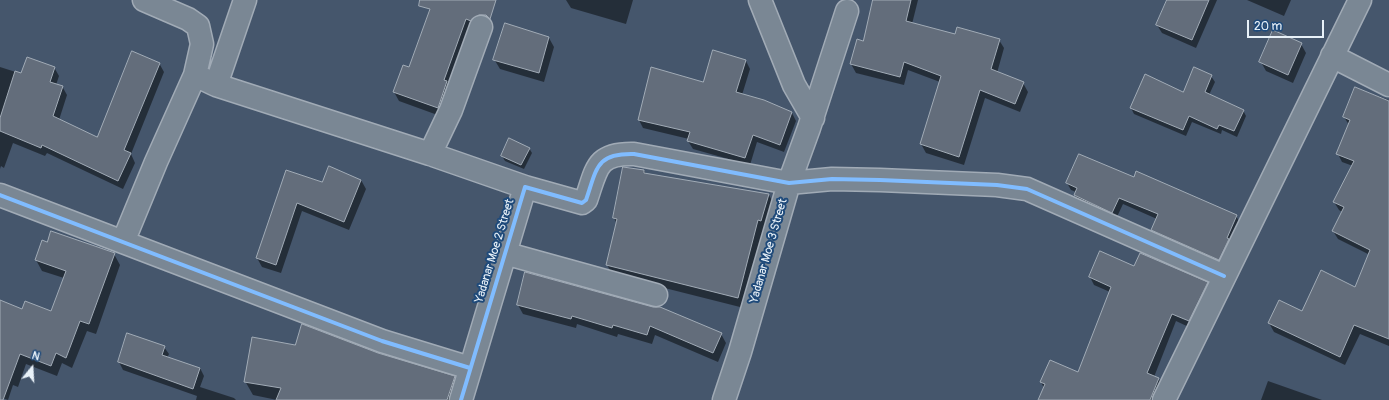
<!DOCTYPE html>
<html>
<head>
<meta charset="utf-8">
<style>
  body { margin:0 }
  #map { position:relative; width:1389px; height:400px; overflow:hidden; background:#45566c; font-family:Pangolin,sans-serif }
  canvas { display:block }
  .north { position:absolute; left:12px; top:348px; width:40px; height:40px; -webkit-text-stroke:3px #1f4a7a; paint-order:stroke; rotate:18deg; font-size:11px; font-weight:700; line-height:16px; text-align:center; color:#e8f1f8 }
  .north::after { content:''; display:block; margin:auto; width:14px; height:18px; background:#e8f1f8; clip-path:polygon(50% 0,100% 100%,50% 72%,0 100%) }
  .scale { position:absolute; left:1247px; top:20px; width:77px; height:18px; box-sizing:border-box; border:2px solid #e8f1f8; border-top:0; padding-left:5px; font-size:12px; line-height:14px; white-space:nowrap; color:#e8f1f8; -webkit-text-stroke:3px #1f4a7a; paint-order:stroke }
</style>
</head>
<body>
<div id="map">
<canvas width="1389" height="400"></canvas>
<div class="north">N</div>
<div class="scale">20 m</div>
</div>
<script>
const g = document.querySelector('canvas').getContext('2d');
g.lineJoin = 'round';
function fill(path, color) { g.fillStyle = color; g.fill(path, 'evenodd'); }
function trace(path, color, width, dash) { g.strokeStyle = color; g.lineWidth = width; g.lineCap = dash ? 'butt' : 'round'; g.setLineDash(dash || []); g.stroke(path); }
function label(font, color, halo, rows, align = 'center') {
  g.font = font + ' Pangolin,sans-serif'; g.lineWidth = 4; g.setLineDash([]); g.textBaseline = 'middle'; g.strokeStyle = halo; g.fillStyle = color; for (const [text, x, y, turn = 0] of rows) {
    g.save(); g.translate(x, y); g.rotate((+turn || 0) * Math.PI / 180); g.textAlign = isNaN(turn) ? turn : align; if (halo) g.strokeText(text, 0, 0); g.fillText(text, 0, 0); g.restore();
  }
}
fill(new Path2D(`
  M433,0H479L443,117L399,101L394,92L409,68Z
  M566,0H633L626,24L571,8Z
  M874,0H918L912,24L956,36L999,40L1004,48L997,73L1023,83L1028,92L1020,112L985,98L964,165L926,153L921,144L940,82L908,70L904,85L856,73L851,64L864,42Z
  M1169,0H1217L1196,48L1162,33L1157,25Z
  M1247,0H1291L1284,16Z
  M549,38L554,47L544,82L500,69L494,59Z
  M1301,44L1306,53L1293,83L1266,71L1261,62Z
  M746,61L750,69L742,95L764,101L792,113L796,121L784,152L757,142L750,165L693,149L688,141L689,139L643,128L639,120L652,68L703,84Z
  M159,63L164,72L131,154L135,163L123,189L47,153L45,156L13,143L4,168L1,166L0,169V67L22,74L54,67L59,76L56,85L62,86L67,95L59,120L97,138Z
  M1211,76L1215,82L1209,95L1243,110L1246,116L1237,137L1222,130L1221,134L1192,122L1186,136L1134,114L1131,108L1184,93Z
  M1355,88L1389,100L1388,264L1338,239L1333,231L1342,212L1339,210L1334,202L1353,166L1342,162L1338,154L1349,125L1344,117Z
  M529,148L532,153L524,169L505,161L502,156Z
  M644,170L646,174L769,195L775,206L767,231L764,230L744,308L613,275L607,265L617,224L614,218Z
  M287,171L323,184L361,180L366,189L349,230L302,211L281,273L262,267L257,258Z
  M1134,178L1236,216L1240,223L1222,266L1156,237L1152,230L1157,219L1123,204L1116,219L1078,202L1075,195L1076,192L1071,190L1067,183Z
  M114,254L120,265L96,334L87,331L72,368L62,363L57,376L26,364L18,387L13,385L8,400L0,397V301L23,310L52,312L64,278L42,271L36,260Z
  M1135,268L1207,283L1212,291L1193,329L1176,321L1154,377L1159,379L1164,388L1158,400H1039L1044,388L1041,382L1079,374L1110,292L1094,285L1090,277Z
  M518,305L721,334L726,343L718,362L655,335L652,344L618,334L617,337L577,324L576,328L523,314Z
  M1389,306V346L1360,334L1345,365L1274,332L1269,323Z
  M296,346L377,354L454,377L462,391L459,400H277L253,395L245,381Z
  M164,347L169,354L167,358L200,368L204,376L200,387L234,398L236,400H196L197,396L123,370L119,362Z
  M1268,381L1322,400H1261Z`), '#0007');
const building = new Path2D(`
  M420,0H496L490,19L486,15H479L471,21L466,19L444,80L447,81L438,108L393,92L403,65L409,67L430,9L419,6Z
  M873,0H911L906,21L955,34L957,27L1000,39L991,69L1024,82L1015,104L980,90L959,157L920,144L941,76L904,62L900,77L850,64L857,39L863,41Z
  M1167,0H1209L1192,40L1156,25Z
  M505,23L549,37L539,73L493,60Z
  M1273,30L1302,43L1288,75L1259,62Z
  M713,50L746,60L736,92L764,100L792,112L780,145L753,135L745,158L687,141L690,132L638,120L651,67L703,82Z
  M132,51L160,63L124,150L131,153L118,181L42,145L41,148L0,131V118L15,71L21,73L27,57L55,67L50,82L63,86L53,116L97,137Z
  M1194,67L1212,75L1205,92L1244,110L1234,131L1219,125L1217,129L1189,116L1183,130L1130,108L1145,74L1183,92Z
  M1355,87L1389,101V339L1354,325L1340,357L1268,323L1279,300L1302,311L1321,270L1355,287L1370,250L1332,231L1344,207L1333,202L1354,161L1336,154L1350,120L1343,117Z
  M509,138L530,148L521,165L501,156Z
  M1079,154L1134,177L1136,171L1237,215L1227,238L1229,239L1219,260L1151,230L1158,214L1119,198L1112,213L1074,195L1077,188L1066,183Z
  M329,166L361,180L344,222L297,203L276,265L256,258L286,170L322,182Z
  M623,167L644,170V173L769,194L761,221L758,220L738,298L606,265L617,219L613,218Z
  M51,231L115,253L89,324L80,321L66,358L56,353L51,366L20,354L3,400H0V300L22,309L25,301L51,311L66,271L35,260L42,240L47,242Z
  M1100,251L1134,266L1140,253L1208,282L1189,321L1172,314L1147,373L1159,378L1150,400H1038L1045,384L1040,382L1050,360L1078,372L1111,287L1089,277Z
  M525,272L653,307H660L722,333L713,353L650,326L647,335L613,325L612,328L572,316L571,319L517,305Z
  M302,324L378,353L455,376L447,400H276L281,388L244,382L252,337L295,345Z
  M127,333L165,346L162,355L200,368L193,389L118,362Z`);
fill(building, '#636d7b');
trace(building, '#a1abb6', 1);
const minor = new Path2D(`
  M144,0L188,19L198,26L202,44L195,75L216,85L430,154L525,187
  M760,0L794,85L813,118
  M1332,56L1389,85
  M216,85L245,0
  M430,154L451,110L481,27
  M0,195L382,341L470,368
  M123,242L156,162L195,75
  M504,253L656,295
  M461,400L525,187L582,203L586,200C597,168 596,153 634,154L789,183L832,179L880,180L997,185L1027,189L1224,276
  M724,400L740,352L789,183L809,128L847,11
  M1164,400L1360,0`);
trace(minor, '#a1abb6', 25);
trace(minor, '#7a8794', 22);
trace(new Path2D(`
  M0,195L382,341L470,368
  M461,400L525,187L582,203L586,200C597,168 596,153 634,154L789,183L832,179L880,180L997,185L1027,189L1224,276`), '#80bcff', 4);
label('12px', '#e8f1f8', '#1f4a7a', [
  ["Yadanar Moe 2 Street",495,251,-73],
  ["Yadanar Moe 3 Street",769,251,-74]
]);
</script>
</body>
</html>
